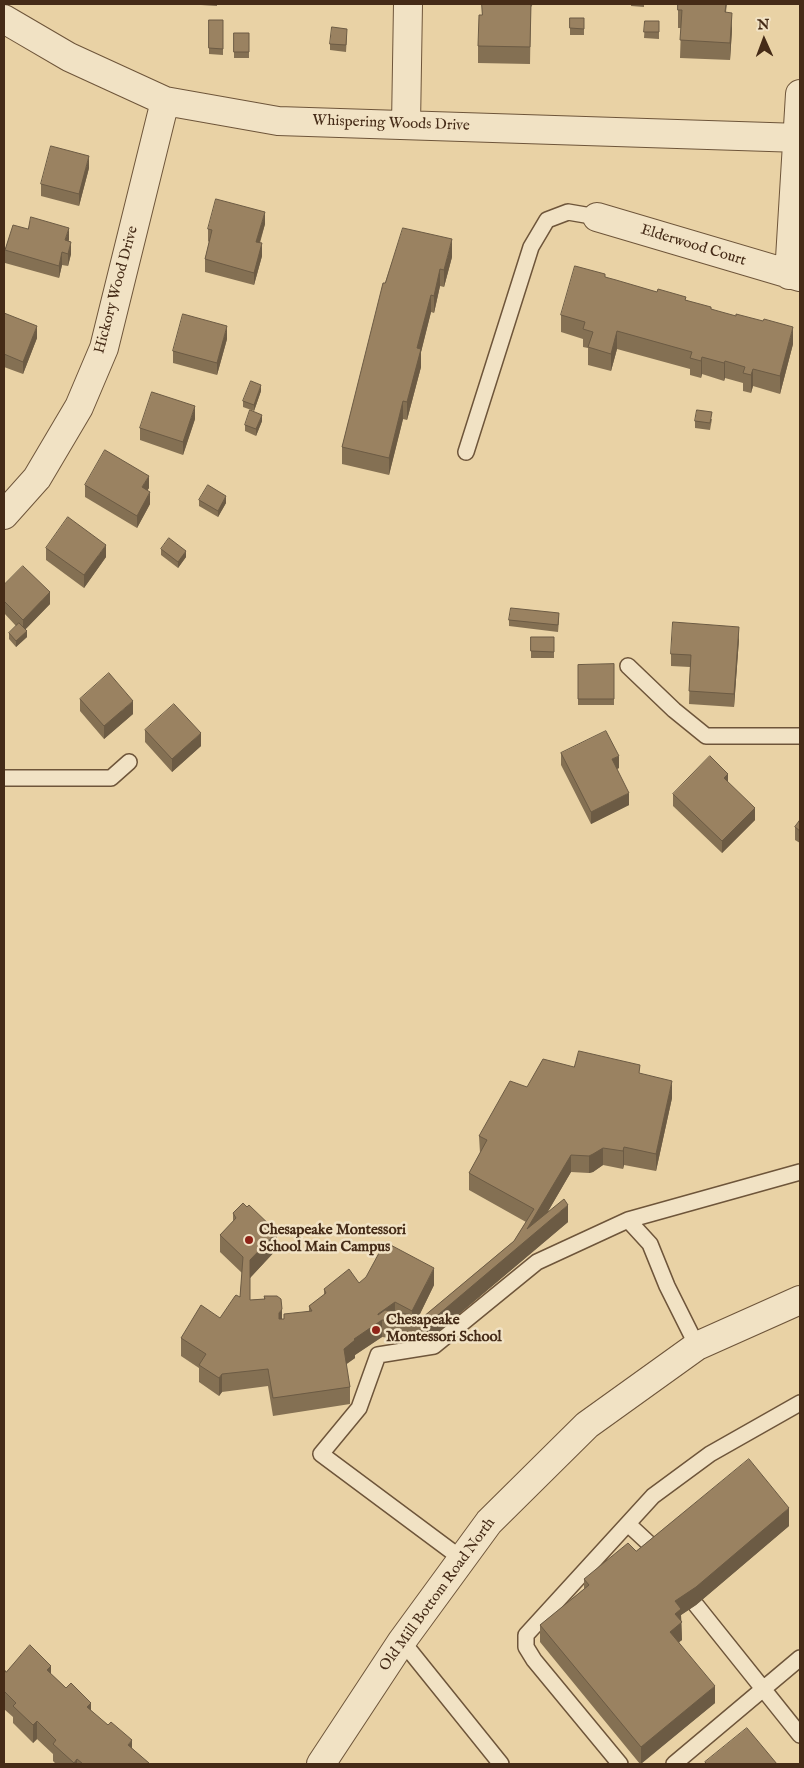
<!DOCTYPE html>
<html>
<head>
<meta charset="utf-8">
<style>
  body { margin:0 }
  #map { position:relative; width:804px; height:1768px; overflow:hidden; background:#e9d2a5; font-family:"IM FELL English",serif }
  canvas { display:block }
  .frame { position:absolute; inset:0; border:5px solid #452b17; pointer-events:none }
  .north { position:absolute; left:739px; top:15px; width:50px; height:50px; -webkit-text-stroke:4px #f1e2c4; paint-order:stroke; rotate:358deg; font-size:14px; font-weight:700; line-height:20px; text-align:center; color:#452b17 }
  .north::after { content:''; display:block; margin:auto; width:18px; height:22px; background:#452b17; clip-path:polygon(50% 0,100% 100%,50% 72%,0 100%) }
</style>
</head>
<body>
<div id="map">
<canvas width="804" height="1768"></canvas>
<div class="frame"></div>
<div class="north">N</div>
</div>
<script>
const g = document.querySelector('canvas').getContext('2d');
g.lineJoin = 'round';
function trace(path, color, width, dash) { g.strokeStyle = color; g.lineWidth = width; g.lineCap = dash ? 'butt' : 'round'; g.setLineDash(dash || []); g.stroke(path); }
function fill(path, color) { g.fillStyle = color; g.fill(path, 'evenodd'); }
function label(font, color, halo, rows, align = 'center') {
  g.font = font + ' "IM FELL English",serif'; g.lineWidth = 5; g.setLineDash([]); g.textBaseline = 'middle'; g.strokeStyle = halo; g.fillStyle = color; for (const [text, x, y, turn = 0] of rows) {
    g.save(); g.translate(x, y); g.rotate((+turn || 0) * Math.PI / 180); g.textAlign = isNaN(turn) ? turn : align; if (halo) g.strokeText(text, 0, 0); g.fillText(text, 0, 0); g.restore();
  }
}
const service = new Path2D(`
  M466,452L531,247L547,220L568,212L597,217
  M628,666L674,710L706,736H800
  M4,778H111L129,762
  M628,1220L800,1172
  M628,1524L656,1550
  M462,1559L321,1454L359,1408L378,1355L434,1346L537,1262L628,1220L650,1244L667,1286L697,1346
  M696,1605L800,1735
  M402,1641L501,1764
  M620,1764L534,1660L526,1647V1635L653,1496L710,1454L800,1403
  M674,1764L800,1658`);
const minor = new Path2D(`
  M4,19L69,57L165,101L278,121L800,138
  M406,125L408,4
  M597,217L800,277
  M789,275L800,94
  M4,515L37,478L79,407L104,348L165,101
  M321,1764L402,1641L489,1522L587,1425L697,1346L800,1300`);
trace(service, '#6e553a', 18);
trace(minor, '#6e553a', 30);
trace(service, '#f1e2c4', 15);
trace(minor, '#f1e2c4', 28);
fill(new Path2D(`
  M201,4H217V6L201,5Z
  M482,4H533L531,7L530,64L478,63V46L482,15Z
  M631,4H644V7L631,6Z
  M678,4H727L726,12L732,30L730,60L680,58L681,28H678Z
  M209,20H223V55L209,54Z
  M645,21H659V39L644,38Z
  M584,25V35H570V28Z
  M234,33H249V58H234Z
  M347,35L346,52L330,50V44Z
  M89,168L79,206L41,196V184Z
  M265,224L260,243L262,256L254,285L205,272V259L209,242L208,241V229Z
  M68,241L71,254L68,266L62,265L59,278L5,263V250Z
  M452,257L444,287L440,286L434,313L431,312L421,352V367L407,420L403,419L389,475L342,464V447L385,283Z
  M605,278L686,300L711,309L793,344L780,394L753,386L751,393L743,391V383L725,378L724,381L702,374L701,378L690,375V369L617,349L611,371L588,365V348L583,347V339L561,332V315Z
  M4,313L37,338L23,374L4,367Z
  M227,339L217,375L173,363V351Z
  M261,391L254,411L243,407V401Z
  M195,419L183,455L140,440V428Z
  M712,419L710,430L695,428V421Z
  M262,421L256,436L245,431V425Z
  M85,485L149,488L147,490L150,504L137,528L85,497Z
  M199,500L226,503L218,517L199,506Z
  M46,548L106,557L84,588L46,560Z
  M161,549L186,557L178,568L161,555Z
  M4,585L50,604L25,629L27,637L16,647L9,639V633L16,626L4,613Z
  M509,620H559L558,632L509,626Z
  M531,637H554V658H531Z
  M739,639L734,707L689,704L690,667L671,666V654Z
  M614,664V705H578V665Z
  M80,699L133,714L104,739L80,711Z
  M145,730L201,746L172,772L145,742Z
  M561,753L619,768L617,769L629,805L591,824L561,765Z
  M728,782L755,820L722,853L673,806V794Z
  M800,820V843L795,840V827Z
  M574,1067L640,1074L672,1098L656,1171L624,1165L623,1169L603,1165L593,1172L589,1173L571,1172L547,1213L568,1222L426,1342L382,1337L355,1355V1358L346,1364L350,1387V1404L273,1416L268,1386L222,1392L219,1396L199,1382V1368L181,1356V1338L220,1318L240,1297L242,1273L220,1252V1235L233,1222V1213L277,1249L250,1278V1300L264,1299V1296L282,1319H284L309,1311V1306L324,1295V1289L359,1283L434,1285L419,1316L423,1317L514,1241L526,1222L469,1190V1173L480,1153L479,1136L527,1087Z
  M789,1526L696,1605L681,1615L682,1640L679,1642L715,1703L640,1764L540,1642V1625L584,1589V1579L636,1551Z
  M4,1669L6,1672L51,1674L149,1764H56L53,1761V1754L37,1739L33,1743L13,1723V1717L4,1709Z`), '#847053');
fill(new Path2D(`
  M732,13V30L730,60V43Z
  M89,156V168L79,206V194Z
  M265,212V224L256,254V242Z
  M69,228V240L65,252V240Z
  M452,239V257L444,287V270Z
  M71,242V254L68,266V254Z
  M262,243V256L254,285V273Z
  M62,252V265L59,278V266Z
  M440,269V286L434,313V296Z
  M431,295V312L421,352V367L407,420V402L417,348Z
  M37,326V338L23,374V362Z
  M227,326V339L217,375V363Z
  M793,327V344L780,394V376Z
  M617,331V349L611,371V354Z
  M702,357V374L701,378V361Z
  M725,361V378L724,381V363Z
  M753,369V386L751,393V375Z
  M261,385V391L254,411V405Z
  M403,401V419L389,475V458Z
  M195,406V419L183,455V442Z
  M262,415V421L256,436V429Z
  M149,476V488L142,499V487Z
  M150,492V504L137,528V516Z
  M226,496V503L218,517V511Z
  M106,545V557L84,588V575Z
  M186,551V557L178,568V562Z
  M50,592V604L23,632V620Z
  M739,627V639L734,707V694Z
  M27,631V637L16,647V641Z
  M133,701V714L104,739V726Z
  M201,733V746L172,772V759Z
  M619,756V768L612,771V759Z
  M728,774V786L724,778Z
  M629,793V805L591,824V812Z
  M755,808V820L722,853V841Z
  M672,1081V1098L656,1171V1154Z
  M624,1147V1165L623,1169V1151Z
  M603,1148V1165L593,1172L589,1173V1156Z
  M571,1155V1172L536,1232L568,1205V1222L426,1342V1325L527,1229Z
  M277,1232V1249L250,1278V1260Z
  M434,1268V1285L415,1324L412,1323V1311Z
  M395,1302V1319L382,1320V1337L355,1355V1358L344,1366V1349L378,1314Z
  M282,1309V1327L279,1331V1313Z
  M222,1374V1392L219,1396V1378Z
  M789,1508V1526L696,1605L681,1615L682,1640L670,1649V1632L675,1601Z
  M51,1666V1683L47,1670Z
  M715,1686V1703L641,1764V1747Z
  M91,1703V1721L87,1707Z
  M37,1721V1739L33,1743V1725Z
  M132,1740V1757L128,1745Z
  M77,1759V1764H74V1763Z`), '#6c5b44');
const building = new Path2D(`
  M482,4H531L530,47L478,46L479,15H482Z
  M678,4H726L725,12L732,13L730,43L680,40L682,10H678Z
  M570,18H584V29L570,28Z
  M209,20H223V49L209,48Z
  M645,21H659V32H644Z
  M332,27L347,29L346,45L330,44Z
  M234,33H249V52H234Z
  M51,146L89,156L79,194L41,184Z
  M216,199L265,212L256,242L262,243L254,273L205,259L212,230L208,229Z
  M31,217L69,228L65,240L71,242L68,254L62,252L59,266L5,250L13,225L28,229Z
  M403,228L452,239L444,270L440,269L434,296L431,295L417,348L421,349L407,402L403,401L389,458L342,447L383,283H385Z
  M575,266L605,274V277L616,280L657,292L658,289L686,297L685,300L711,307V309L718,311L736,316V314L763,321L764,319L793,327L780,376L753,369L751,375L743,373L745,367L725,361L724,363L702,357L701,361L690,358L692,352L617,331L611,354L588,347L593,332L583,329L585,322L561,315Z
  M4,313L37,326L23,362L4,354Z
  M183,314L227,326L217,363L173,351Z
  M251,381L261,385L254,405L243,401Z
  M152,392L195,406L183,442L140,428Z
  M250,410L262,415L256,429L245,425Z
  M697,410L712,412L710,423L695,421Z
  M105,450L149,476L142,487L150,492L137,516L85,485Z
  M208,485L226,496L218,511L199,500Z
  M68,517L106,545L84,575L46,548Z
  M169,538L186,551L178,562L161,549Z
  M23,566L50,592L23,620L4,601V585Z
  M511,608L559,613L558,625L509,620Z
  M673,622L739,627L734,694L689,691L691,655L671,654Z
  M19,623L27,631L16,641L9,633Z
  M531,637H554V652L531,651Z
  M614,664V699H578V665Z
  M109,673L133,701L104,726L80,699Z
  M174,704L201,733L172,759L145,730Z
  M606,731L619,756L612,759L629,793L591,812L561,753Z
  M710,756L728,774L724,778L755,808L722,841L673,794Z
  M800,820V831L795,827Z
  M579,1051L640,1065L639,1073L672,1081L656,1154L624,1147L623,1151L603,1148L593,1154L589,1156L571,1155L527,1229L564,1199L568,1205L426,1325L382,1320L354,1339L355,1340L344,1349L350,1387L273,1398L268,1369L222,1374L219,1378L199,1365L206,1354L181,1338L201,1305L220,1318L235,1296L236,1295L240,1297L243,1257L220,1235L236,1218L233,1213L243,1203L247,1207L249,1205L277,1232L250,1260V1300L265,1299L264,1296H277L281,1299L282,1309L279,1313V1319H284V1314L312,1311L309,1306L326,1293L324,1289L349,1269L359,1283L366,1277L385,1242L434,1268L412,1311L395,1302L378,1314V1315L385,1310L423,1317L514,1241L534,1209L469,1173L487,1140L479,1136L510,1081L527,1087L543,1059L574,1067Z
  M749,1459L789,1508L696,1587L675,1601L681,1609L675,1614L682,1622L670,1632L715,1686L641,1747L540,1625L589,1585L584,1579L628,1543L636,1551Z
  M30,1645L51,1666L47,1670L66,1688L71,1683L91,1703L87,1707L108,1725L111,1722L132,1740L128,1745L149,1763L148,1764H83L77,1759L74,1763L53,1744L56,1740L37,1721L33,1725L13,1706L16,1703L4,1691V1669L6,1672Z
  M747,1728L777,1764H707L705,1762Z`);
fill(building, '#9a8261');
trace(building, '#6c5b44', 1);
for (const [x, y, r, color] of [
  [249,1240,5,"#8f2418"],
  [376,1330,5,"#8f2418"]
]) { const dot = new Path2D(); dot.arc(x, y, r, 0, 2 * Math.PI); g.fillStyle = color; g.fill(dot); trace(dot, '#f1e2c4', 2); }
label('15px', '#452b17', '#f1e2c4', [
  ["Whispering Woods Drive",391,124,2],
  ["Elderwood Court",693,246,17],
  ["Hickory Wood Drive",117,290,-75],
  ["Old Mill Bottom Road North",438,1595,-54]
]);
label('bold 15px', '#452b17', '#f1e2c4', [
  ["Chesapeake Montessori",259,1231],
  ["School Main Campus",259,1248],
  ["Chesapeake",386,1321],
  ["Montessori School",386,1338]
], 'left');
</script>
</body>
</html>
